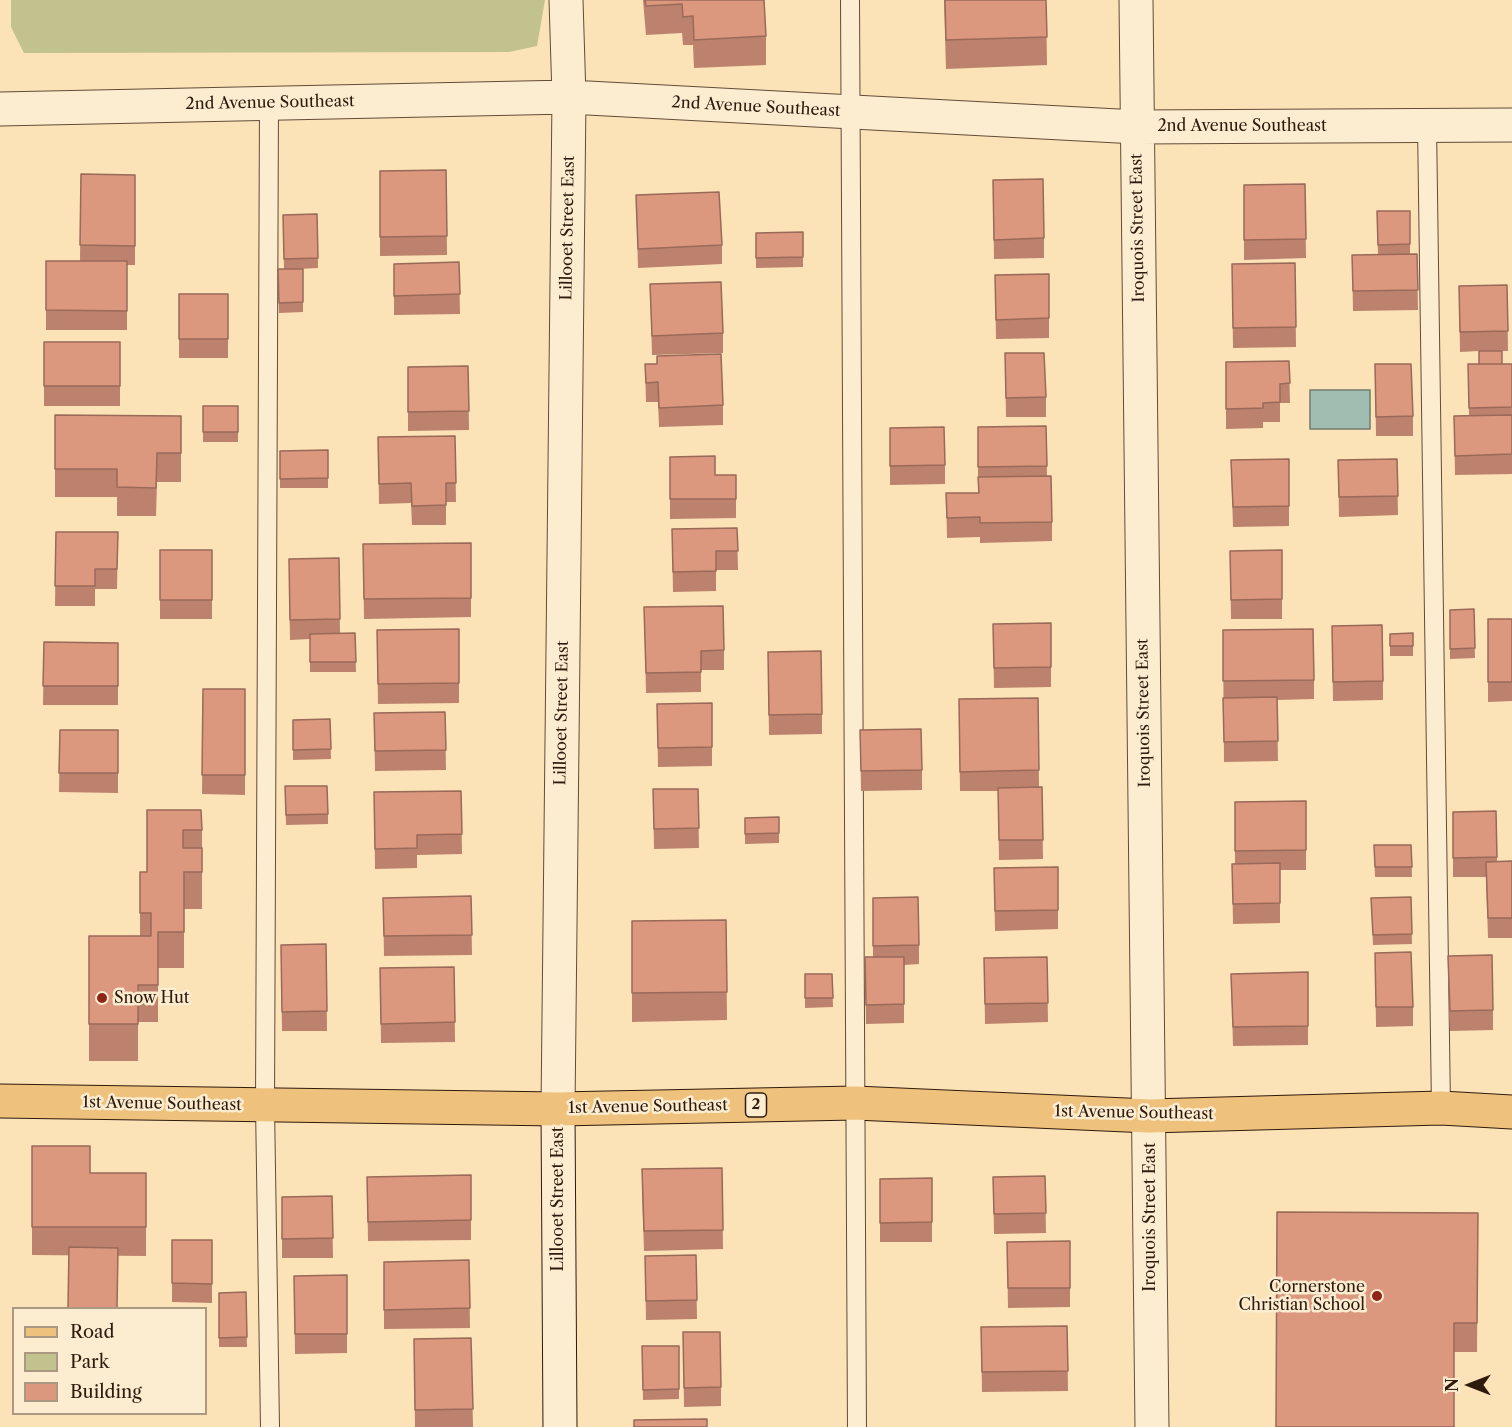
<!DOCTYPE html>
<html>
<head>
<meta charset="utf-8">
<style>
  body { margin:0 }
  #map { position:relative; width:1512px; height:1427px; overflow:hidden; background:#fbe2b7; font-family:"Libre Caslon Text",serif }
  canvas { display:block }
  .legend { position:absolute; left:12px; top:1307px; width:195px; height:108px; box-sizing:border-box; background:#fcecd0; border:2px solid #aa9882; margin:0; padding:8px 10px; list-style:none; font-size:18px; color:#2f1a0e }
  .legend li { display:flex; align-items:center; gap:12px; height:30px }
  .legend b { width:30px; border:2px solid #aa9882 }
  .north { position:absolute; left:1440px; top:1355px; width:60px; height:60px; -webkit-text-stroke:4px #fcecd0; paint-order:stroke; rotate:270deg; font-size:16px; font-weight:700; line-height:24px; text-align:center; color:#2f1a0e }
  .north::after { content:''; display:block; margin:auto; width:21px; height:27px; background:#2f1a0e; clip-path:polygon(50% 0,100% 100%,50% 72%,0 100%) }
</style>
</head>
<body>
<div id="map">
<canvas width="1512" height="1427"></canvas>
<ul class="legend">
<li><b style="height:8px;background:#eec17c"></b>Road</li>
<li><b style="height:16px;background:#c1c28d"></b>Park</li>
<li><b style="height:16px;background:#dc977f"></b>Building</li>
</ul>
<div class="north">N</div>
</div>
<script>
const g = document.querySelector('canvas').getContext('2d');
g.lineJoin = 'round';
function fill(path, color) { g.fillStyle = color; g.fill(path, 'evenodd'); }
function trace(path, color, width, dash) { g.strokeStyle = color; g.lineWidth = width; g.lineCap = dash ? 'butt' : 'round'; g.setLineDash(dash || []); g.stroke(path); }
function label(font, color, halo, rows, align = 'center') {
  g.font = font + ' "Libre Caslon Text",serif'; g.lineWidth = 5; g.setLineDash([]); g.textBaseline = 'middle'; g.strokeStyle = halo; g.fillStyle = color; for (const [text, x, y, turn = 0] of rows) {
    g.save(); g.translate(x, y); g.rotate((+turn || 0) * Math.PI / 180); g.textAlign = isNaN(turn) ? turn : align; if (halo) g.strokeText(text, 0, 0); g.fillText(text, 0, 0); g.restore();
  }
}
fill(new Path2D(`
  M11,0H545L537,46L509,52L24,53L11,27Z`), '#c1c28d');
const water = new Path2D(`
  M1310,390H1370V429H1310Z`);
fill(water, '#9fbdb0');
trace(water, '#727c6f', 1.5);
const lane = new Path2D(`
  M850,0L857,1427
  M269,103L265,1105L270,1427
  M1427,124L1441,1108`);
const street = new Path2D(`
  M1136,0L1152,1427
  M0,109L569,97L1137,127L1512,125
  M558,1109L569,97L566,0`);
const secondary = new Path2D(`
  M558,1109L560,1427`);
const primary = new Path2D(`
  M0,1101L558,1109L855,1103L1149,1116L1441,1108L1512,1112`);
trace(lane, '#624c38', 20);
trace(street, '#624c38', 35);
trace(secondary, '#2f1a0e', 35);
trace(primary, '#2f1a0e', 35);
trace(lane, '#fcecd0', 18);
trace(street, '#fcecd0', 33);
trace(secondary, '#fcecd0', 33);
trace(primary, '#eec17c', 33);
fill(new Path2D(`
  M643,0H764L766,36V65L694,68L693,45H683L682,33L646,35Z
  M944,0H1046L1047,65L946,69Z
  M446,170L447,255L380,256V171Z
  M81,174L135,175V265H127V330H46V261H80Z
  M993,180L1044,238V258L994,259Z
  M1305,184L1306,258L1244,260V185Z
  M636,195L722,245V264L638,268Z
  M1377,211H1410V254H1417L1418,310L1353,311L1352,255H1378Z
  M317,214L318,268L298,269H303V312L279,313L278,269H284L283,215Z
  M803,232V267L756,268V233Z
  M459,262L460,314L394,315V264Z
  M1295,263L1296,347L1233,348L1232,264Z
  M1049,274V338L996,339L995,275Z
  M650,284L723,333V353L652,355Z
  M1507,285L1508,351H1491L1502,364H1512V474L1455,475L1454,416L1469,415L1468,364H1479V351L1460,352L1459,286Z
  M179,294H228V358H179Z
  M44,342H120V406H44Z
  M1005,353L1046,397V417H1006Z
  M1289,361L1290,403H1280V422H1263V428L1226,429V362Z
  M645,364L723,405V425L659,427L658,402H646Z
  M1375,364L1413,416V436H1376Z
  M468,366L469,430L408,431V367Z
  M203,406H238V442H203Z
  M55,415L181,416V482H157L156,516H117V497H55Z
  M1046,426L1047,476L1052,522V541L980,543V537L947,538L946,493H978V427Z
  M890,428L945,465V484L890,485Z
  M455,436L456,502H446V525H412L411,503L379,504L378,437Z
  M328,450V488H280V451Z
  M670,457L715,475H736V518L670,519Z
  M1289,459V526L1233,527L1231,460Z
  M1397,459L1398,515L1339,517L1338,460Z
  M737,528L738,570H716V591L673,592L672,529Z
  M56,532H118L117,589H95V606H55Z
  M471,543V617L364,619L363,544Z
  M160,550H212V619H160Z
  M1282,550V619H1231L1230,551Z
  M339,558L340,633H355L356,672H310V639L290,640L289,578Z
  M644,607L724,650V670H701V692L646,693Z
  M1474,609L1475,658L1450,659V610Z
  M1488,619H1512V701L1488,702Z
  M1051,623V687L994,688L993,624Z
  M1332,626L1383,681V700L1333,701Z
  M459,629V703L378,704L377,630Z
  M1223,630L1314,680V699L1277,700L1278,761L1224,762Z
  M1413,633V656H1390V634Z
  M44,642L118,643V705H43Z
  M768,671L822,714V734L769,735Z
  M203,689H245V795L202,794Z
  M1038,698L1039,787H1042L1043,859L999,860L998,791H960L959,699Z
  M712,703V766L658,767L657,704Z
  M445,712L446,770L375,771L374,713Z
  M330,719L331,759L293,760V720Z
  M60,730H118V793L59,792Z
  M860,730L922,770V790L861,791Z
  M285,786L328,814V824L286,825Z
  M653,789H698L699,848L654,849Z
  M461,791L462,854L417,855V868L375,869L374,792Z
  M1306,801V870H1280V923L1233,924L1232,864H1235V802Z
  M147,810L202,830V909H184V968H158V1022H138V1061H89V936H140V872H147Z
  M1496,811L1497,862L1512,861V938H1488L1486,877H1453V812Z
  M779,817V843L745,844V818Z
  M1374,845H1411L1412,877H1375Z
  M1058,867V929L995,931L994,868Z
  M471,896L472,955L384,956L383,898Z
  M1411,897L1412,944L1373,945L1371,898Z
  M873,898L919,945V964L904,965V1023L866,1024L865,957H873Z
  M726,920L727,1020L632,1022V921Z
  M326,944L327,1031H282L281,945Z
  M1375,953L1413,1007V1026L1376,1027Z
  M1448,956L1493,1010V1030L1450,1031Z
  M1047,957L1048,1022L985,1024L984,958Z
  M454,967L455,1042L381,1043L380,968Z
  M1308,972V1045L1233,1046L1231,974Z
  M805,974H832L833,1007L805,1008Z
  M32,1146L90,1173H146V1256L32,1255Z
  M722,1168L723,1249L644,1251L642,1188Z
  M471,1175V1240L368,1241L367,1177Z
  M1045,1176L1046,1233L994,1234L993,1177Z
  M932,1178V1242H880V1179Z
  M332,1196L333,1258H282V1197Z
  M1478,1213L1477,1352H1454L1276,1427Z
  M172,1240H212V1303L172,1302Z
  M1070,1241V1307L1008,1308L1007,1242Z
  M696,1255L697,1319L646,1320L645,1256Z
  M469,1260L470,1328L384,1329V1262Z
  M347,1275V1353L295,1354L294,1276Z
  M246,1292L247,1347H219V1293Z
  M1067,1326L1068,1391L982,1392L981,1327Z
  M683,1332L721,1387V1406L684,1407Z
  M471,1338L473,1427H415L414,1339Z
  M642,1346H679V1399L643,1400Z`), '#bd826d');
const building = new Path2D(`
  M645,0H764L766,36L694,40L693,16L683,17L682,4L646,6Z
  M945,0H1046L1047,37L946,40Z
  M446,170L447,236L380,237V171Z
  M81,174L135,175V246L80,245Z
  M1043,179L1044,238L994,240L993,180Z
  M1305,184L1306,239L1244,240V185Z
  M719,192L722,245L638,249L636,195Z
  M1377,211H1410V244L1378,245Z
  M317,214L318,258L284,259L283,215Z
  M803,232V257L756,258V233Z
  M1417,254L1418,290L1353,291L1352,255Z
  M46,261H127V311L46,310Z
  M459,262L460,294L394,296V264Z
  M1295,263L1296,327L1233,328L1232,264Z
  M278,269H303V302L279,303Z
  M1049,274V318L996,320L995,275Z
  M721,282L723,333L652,336L650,284Z
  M1507,285L1508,331L1460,332L1459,286Z
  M179,294H228V339H179Z
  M44,342H120V386H44Z
  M1479,351H1502V364H1479Z
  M1005,353H1044L1046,397L1006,398Z
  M721,354L723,405L659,408L658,382L646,383L645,364H657V356Z
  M1289,361L1290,383L1280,384V402L1263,403V408L1226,409V362Z
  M1375,364H1411L1413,416L1376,417Z
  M1468,364H1512V407L1469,408Z
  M468,366L469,411L408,412V367Z
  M203,406H238V432H203Z
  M55,415L181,416V453H157L156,488L117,487V469H55Z
  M1512,415V454L1455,456L1454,416Z
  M1046,426L1047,466L978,467V427Z
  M944,427L945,465L890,466V428Z
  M455,436L456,483H446V505L412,506L411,483L379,484L378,437Z
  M328,450V478L280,479V451Z
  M715,456V475H736V499H670V457Z
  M1289,459V506L1233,507L1231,460Z
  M1397,459L1398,496L1339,497L1338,460Z
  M1051,476L1052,522L980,523V517L947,518L946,493H979L978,477Z
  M737,528L738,551H716V571L673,572L672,529Z
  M56,532H118L117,569H95V586H55Z
  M471,543V598L364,599L363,544Z
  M160,550H212V600H160Z
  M1282,550V599L1231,600L1230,551Z
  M339,558L340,619L290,620L289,559Z
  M723,606L724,650L701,651V672L646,673L644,607Z
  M1474,609L1475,648L1450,649V610Z
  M1488,619H1512V682H1488Z
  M1051,623V667L994,668L993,624Z
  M1382,625L1383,681L1333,682L1332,626Z
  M459,629V683L378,684L377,630Z
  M1313,629L1314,680L1223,681V630Z
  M355,633L356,662H310V634Z
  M1413,633V646H1390V634Z
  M44,642L118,643V686H43Z
  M821,651L822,714L769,715L768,652Z
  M203,689H245V775H202Z
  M1277,697L1278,741L1224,742L1223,698Z
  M1038,698L1039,770L960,772L959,699Z
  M712,703V747L658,748L657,704Z
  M445,712L446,750L375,751L374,713Z
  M330,719L331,749L293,750V720Z
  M921,729L922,770L861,771L860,730Z
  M60,730H118V773H59Z
  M285,786H327L328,814L286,815Z
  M1042,787L1043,840H999L998,788Z
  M653,789H698L699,828L654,829Z
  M461,791L462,834L417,835V848L375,849L374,792Z
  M1306,801V850L1235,851V802Z
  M147,810H201L202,830H183V848H202V872H184V932H158V985H138V1024H89V936H151V913H140V872H147Z
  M1496,811L1497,857L1453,858V812Z
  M779,817V833L745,834V818Z
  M1374,845H1411L1412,867H1375Z
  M1512,861V918H1488L1486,862Z
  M1280,863V903L1233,904L1232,864Z
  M1058,867V910L995,911L994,868Z
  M471,896L472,935L384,936L383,898Z
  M918,897L919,945L873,946V898Z
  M1411,897L1412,934L1373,935L1371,898Z
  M726,920L727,992L632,993V921Z
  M326,944L327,1011L282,1012L281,945Z
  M1411,952L1413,1007H1376L1375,953Z
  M1492,955L1493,1010L1450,1011L1448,956Z
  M865,957H904V1004L866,1005Z
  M1047,957L1048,1003L985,1004L984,958Z
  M454,967L455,1022L381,1024L380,968Z
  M1308,972V1026L1233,1027L1231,974Z
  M805,974H832L833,998H805Z
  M32,1146H90V1173H146V1227H32Z
  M722,1168L723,1230L644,1231L642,1169Z
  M471,1175V1220L368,1222L367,1177Z
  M1045,1176L1046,1213L994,1214L993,1177Z
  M932,1178V1222L880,1223V1179Z
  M332,1196L333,1238L282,1239V1197Z
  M1277,1212L1478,1213L1477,1323H1454V1427H1276Z
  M172,1240H212V1284L172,1283Z
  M1070,1241V1288H1008L1007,1242Z
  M69,1247L118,1248L117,1308H68Z
  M696,1255L697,1300L646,1301L645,1256Z
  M469,1260L470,1308L384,1310V1262Z
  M347,1275V1334H295L294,1276Z
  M246,1292L247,1337L219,1338V1293Z
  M1067,1326L1068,1371L982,1372L981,1327Z
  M683,1332H720L721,1387L684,1388Z
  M471,1338L473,1409L415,1410L414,1339Z
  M642,1346H679V1389L643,1390Z
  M707,1419V1427H634V1420Z`);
fill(building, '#dc977f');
trace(building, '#9a6a59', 1.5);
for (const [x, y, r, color] of [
  [102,998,6,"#8f2418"],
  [1377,1296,6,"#8f2418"]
]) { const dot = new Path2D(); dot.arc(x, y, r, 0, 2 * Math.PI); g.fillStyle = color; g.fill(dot); trace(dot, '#fcecd0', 2); }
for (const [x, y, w] of [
  [756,1105,21]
]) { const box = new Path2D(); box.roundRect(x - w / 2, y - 12, w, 24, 4.5); g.fillStyle = '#fcecd0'; g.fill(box); trace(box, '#2f1a0e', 1.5); }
label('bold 15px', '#2f1a0e', null, [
  ["2",756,1105]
]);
label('16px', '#2f1a0e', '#fcecd0', [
  ["2nd Avenue Southeast",270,103,-1],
  ["2nd Avenue Southeast",756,107,3],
  ["2nd Avenue Southeast",1242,126],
  ["Lillooet Street East",568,228,-89],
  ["Iroquois Street East",1138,228,-91],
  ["Lillooet Street East",562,713,-89],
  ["Iroquois Street East",1144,713,-91],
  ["1st Avenue Southeast",162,1104,1],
  ["1st Avenue Southeast",648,1107,-1],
  ["1st Avenue Southeast",1134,1113,1],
  ["Lillooet Street East",558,1199,-90],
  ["Iroquois Street East",1150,1217,-90]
]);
label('16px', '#2f1a0e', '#fcecd0', [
  ["Snow Hut",114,998],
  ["Cornerstone",1365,1287,"right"],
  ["Christian School",1365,1305,"right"]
], 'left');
</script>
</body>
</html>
